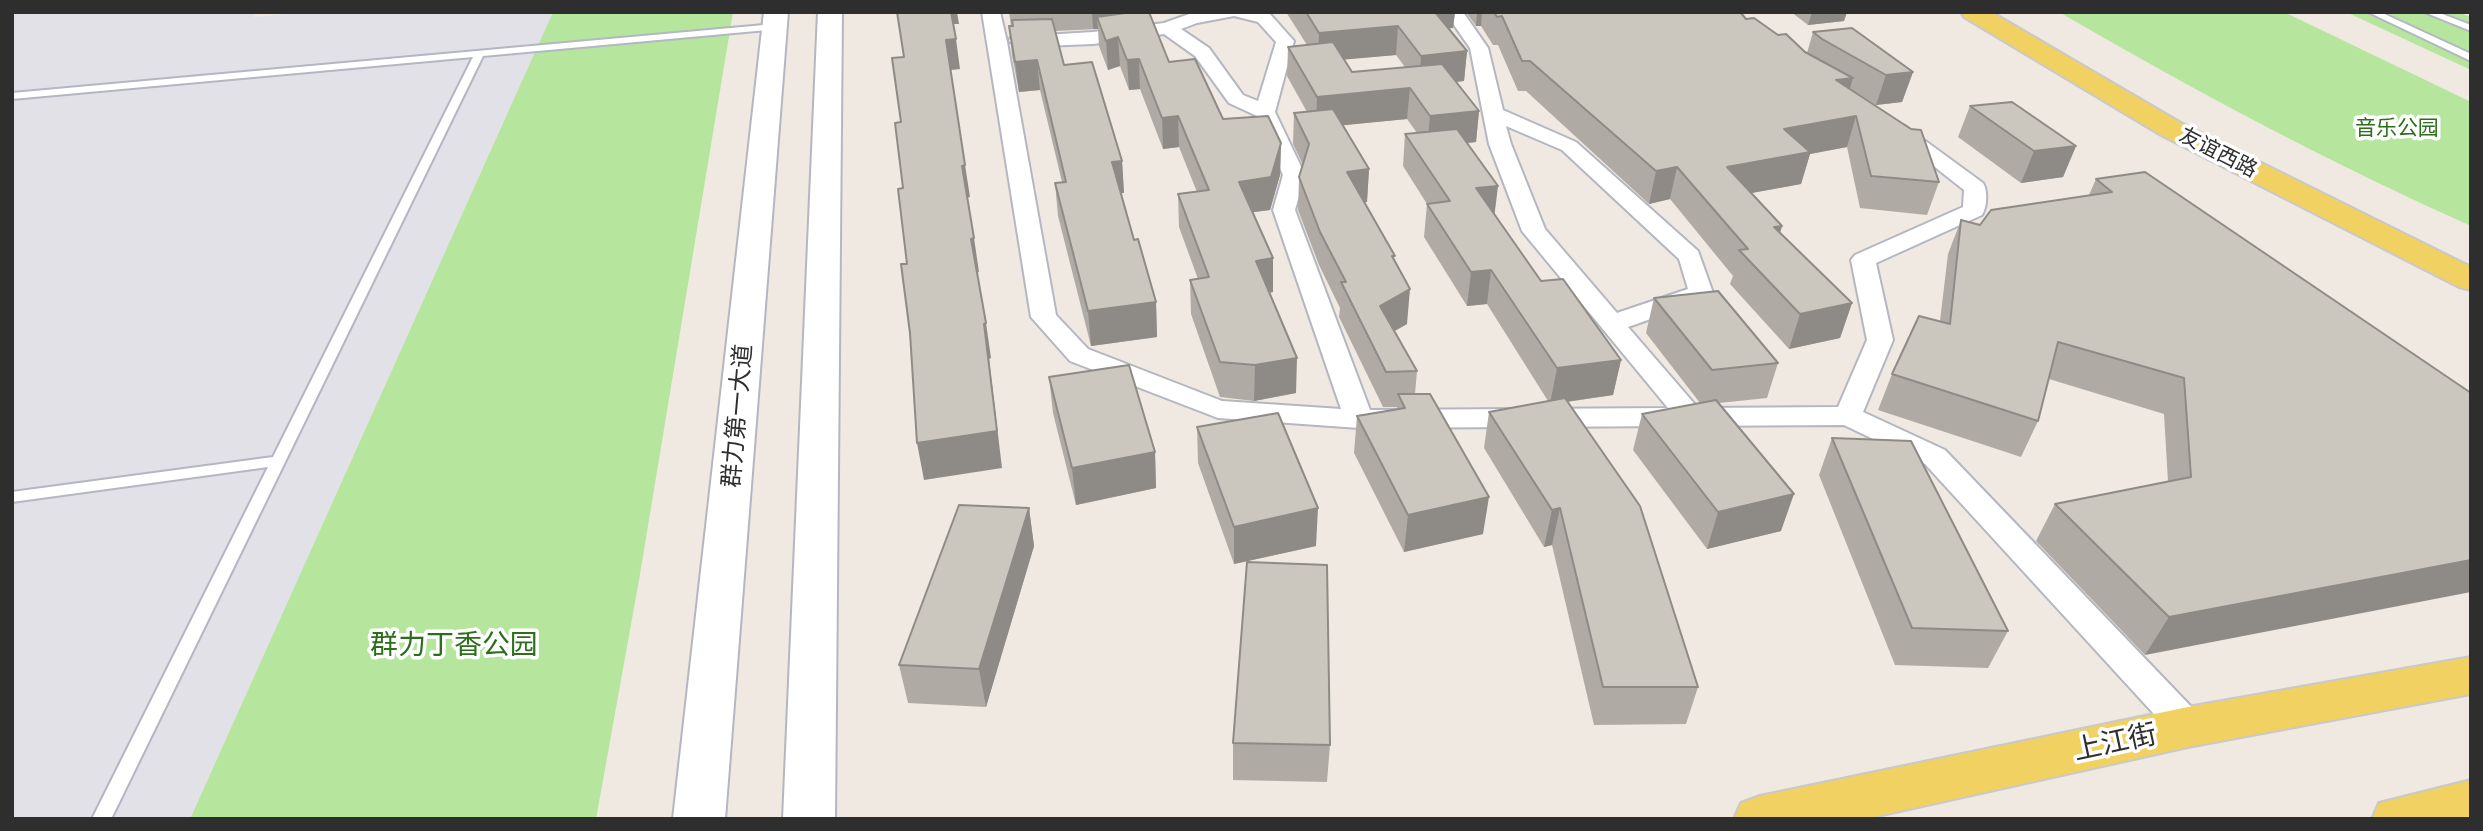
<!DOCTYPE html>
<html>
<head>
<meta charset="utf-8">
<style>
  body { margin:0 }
  #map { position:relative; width:2483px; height:831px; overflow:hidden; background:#efe9e1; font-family:Montserrat,sans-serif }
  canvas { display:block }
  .frame { position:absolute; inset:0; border:14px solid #2e2e2e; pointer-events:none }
</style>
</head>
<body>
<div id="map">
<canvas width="2483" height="831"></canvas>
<div class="frame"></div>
</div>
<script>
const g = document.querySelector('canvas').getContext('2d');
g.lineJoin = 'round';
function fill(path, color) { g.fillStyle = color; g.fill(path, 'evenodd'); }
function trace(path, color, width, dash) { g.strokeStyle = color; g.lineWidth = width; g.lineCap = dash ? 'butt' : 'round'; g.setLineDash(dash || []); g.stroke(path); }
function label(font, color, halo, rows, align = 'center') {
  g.font = font + ' Montserrat,"Noto Sans SC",sans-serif'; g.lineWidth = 7; g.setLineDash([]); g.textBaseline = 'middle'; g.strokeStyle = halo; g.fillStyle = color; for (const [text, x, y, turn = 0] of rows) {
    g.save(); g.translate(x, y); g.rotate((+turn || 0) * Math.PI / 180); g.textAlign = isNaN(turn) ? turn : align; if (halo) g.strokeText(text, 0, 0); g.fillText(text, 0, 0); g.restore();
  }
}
fill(new Path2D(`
  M12,12H256L254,17L308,12H553L190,819H12Z`), '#e3e1e8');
fill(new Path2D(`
  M553,12H733L639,580L596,819H190Z
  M2059,12H2284L2471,102V226C2330,163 2193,90 2059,12Z
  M2346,12H2457L2471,17V70Z`), '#b6e59e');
const lane = new Path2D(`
  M2368,12H2380L2471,54V61Z
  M2424,12H2437L2471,25V31Z
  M775,24L780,27L778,29L483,56L111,819H92L268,467L12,502V492L273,457L473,57L12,99V93Z`);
const street = new Path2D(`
  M982,12H1000L1007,42L1056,315L1088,349L1222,401L1341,409L1273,210L1283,175L1257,116L1229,103L1195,56L1164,34L1093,44L1018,47L1009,41L1011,37L1093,32L1164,23L1195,12L1270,14L1294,41L1275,112L1305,175L1295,210L1370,410L1668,408L1522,231L1489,144L1470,48L1445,12H1463L1488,48L1503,110L1576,142L1698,251L1713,293L1710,298L1628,327L1698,408L1838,407L1867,340L1851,260L1855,255L1963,207L1964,190L1888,130L1891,126H1905L1983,183C1988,191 1987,207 1982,215L1876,263L1893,340L1863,412L1945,450L2201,717L2206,727L2201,737L2188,742L2175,737L1925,464L1844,425L1359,428L1218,418L1070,361L1031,317ZM1234,16L1258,22L1276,42L1258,101L1243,95L1209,48L1181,29L1197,23ZM1506,126L1562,150L1679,259L1688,289L1617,313L1545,229L1511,144Z`);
const secondary = new Path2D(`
  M764,12H788L725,819H673Z
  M818,12H842L835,819H783Z`);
const primary = new Path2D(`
  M1961,12H1991L2181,123L2471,267V290L2459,287L2161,135L1964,17Z
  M2471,657V694L2188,747L1864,819H1734L1741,803L1760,796L2188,707Z
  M2471,780V819H2372L2379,803Z`);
trace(lane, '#b4b7c1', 4);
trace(street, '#b4b7c1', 4);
trace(secondary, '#b4b7c1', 4);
trace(primary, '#c9c9c9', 4);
fill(lane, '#fff');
fill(street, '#fff');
fill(secondary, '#fff');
fill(primary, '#f2d163');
fill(new Path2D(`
  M1009,12H1149L1169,62L1223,119L1281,143L1280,175L1270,210L1253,212L1273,258V292L1269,293L1296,393L1254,401L1220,397L1191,314L1190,280L1198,279L1179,227L1178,194L1197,192L1179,147L1163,149L1140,89L1129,90L1120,66L1108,70L1099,46L1098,29L1055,31L1064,65L1122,161L1124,193H1121L1134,240L1156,302L1157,337L1091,346L1058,216L1055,183L1062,182L1040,90L1019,92L1012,55L1009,26H1011Z
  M1286,12H1455L1453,28H1448L1467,51L1464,81L1457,82L1479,111L1476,142L1467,143L1494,214L1541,281L1621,360L1613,395L1567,402L1698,687L1686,724L1594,725L1552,545L1544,547L1484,448L1489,412L1548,401L1487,304L1467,306L1424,237L1427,204L1403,166L1405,134L1417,133L1407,119L1342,125L1369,169L1367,202H1365L1395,261L1407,324L1394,331L1417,371L1415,394L1483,534L1404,552L1354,453L1357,416L1397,409V407H1383L1339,317L1340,308L1319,265L1298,210L1299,177L1303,165L1293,144L1294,113L1307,112L1287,76L1288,47L1307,45ZM1396,55L1405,67L1352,72L1344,59Z
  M1466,12H1740L1746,19L1778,35L1807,53L1813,32L1913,72L1902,102L1876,105L1856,93L1939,182L1927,215L1860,208L1847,147L1810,154L1801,184L1751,193L1782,226L1780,233L1852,303L1840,338L1789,349L1730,284L1733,276L1670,199L1649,204L1526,91H1518L1498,45H1493L1481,26H1476Z
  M1791,12H1847L1844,21L1808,25Z
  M1970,106L2076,146L2063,177L2021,183L1958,137Z
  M2096,179L2471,393L2145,655L2036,541L2055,504L2168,482L2164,414L2049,379L2038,421L2021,457L1878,410L1892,374L1940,321L1948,254L1961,220L1980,225L2089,195Z
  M1654,298L1778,363L1767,398L1719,403L1781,531L1707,549L1633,450L1642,414L1700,403L1646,333Z
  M1049,377L1155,452L1156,488L1076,505L1053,413Z
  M1197,427L1316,546L1234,564L1198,463Z
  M1832,438L2008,631L1988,668L1895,665L1819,475Z
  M1029,508L1034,546L986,707L908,703L899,665Z
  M1233,743L1330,745L1327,782L1233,780Z`), '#afaba4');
fill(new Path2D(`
  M950,12H957L959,24H951Z
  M1092,12H1145L1097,17L1098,29H1093Z
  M1426,12H1455L1453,28L1424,31Z
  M1477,12H1482L1481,26H1476Z
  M1812,12H1847L1844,21L1808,25Z
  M1398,26L1396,55L1318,62L1319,33Z
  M1118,37L1120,66L1108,70L1106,41Z
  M956,39L960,69L951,70L946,40Z
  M1467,51L1464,81L1419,85L1421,56Z
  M1139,59L1140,89L1129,90L1127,60Z
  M1037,60L1040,90L1019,92L1015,62Z
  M1913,72L1902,102L1876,105L1886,75Z
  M1853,78L1844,109L1836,80Z
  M1410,88L1407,119L1316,128L1317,97Z
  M1479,111L1476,142L1427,147L1430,116Z
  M1178,116L1179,147L1163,149L1162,118Z
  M1856,116L1847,147L1810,154L1801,184L1719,199L1727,167L1784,129Z
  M1281,143L1280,175L1270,210L1239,214V182Z
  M2076,146L2063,177L2021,183L2034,151Z
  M1122,161L1124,193L1114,194L1112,162Z
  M965,165L970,197L966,198L962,166Z
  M1677,167L1670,199L1649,204L1656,171Z
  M1369,169L1367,202L1346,204L1347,172Z
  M1498,186L1494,219L1476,188Z
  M1782,226L1772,259L1774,227Z
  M974,238L979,272L976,273L971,239Z
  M1273,258V292L1256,295V261Z
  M1491,270L1487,304L1467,306L1471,272Z
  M1410,289L1407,324L1377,341L1380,306Z
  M1156,302L1157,337L1091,346L1088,311Z
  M1852,303L1840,338L1789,349L1800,314Z
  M986,323L991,358L989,359L1002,468L924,480L917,443L984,324Z
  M1297,358L1296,393L1254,401L1255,365Z
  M1621,360L1613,395L1550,404L1557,368Z
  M1155,452L1156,488L1076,505L1072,468Z
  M1794,494L1781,531L1707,549L1718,512Z
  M1489,497L1483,534L1404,552L1408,515Z
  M1029,508L1034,546L986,707L979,669Z
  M1318,508L1316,546L1234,564V527Z
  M1560,508L1552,545L1544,547L1552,510Z
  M2471,560V592L2145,655L2169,617Z`), '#8e8b86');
const building = new Path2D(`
  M897,12H951L956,39L946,40L965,165L962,166L974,238L971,239L986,323L984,324L997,431L917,443L910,333L901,264H907L898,189L903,188L895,123L901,122L892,58L904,57Z
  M1132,12H1149L1169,62L1195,59L1223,119L1268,116L1281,143L1271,177L1239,182L1273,258L1256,261L1297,358L1255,365L1220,362L1190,280L1209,277L1178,194L1209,190L1178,116L1162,118L1139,59L1127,60L1118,37L1106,41L1097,17Z
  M1306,12H1435L1467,51L1421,56L1398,26L1319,33Z
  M1494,12H1740L1746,19L1754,18L1778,35L1786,34L1805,52L1853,78L1836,80L1911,129L1921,130L1939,182L1871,176L1856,116L1784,129L1810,152L1727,167L1782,226L1774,227L1852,303L1800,314L1739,250L1748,249L1677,167L1656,171L1530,61H1522L1502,16L1497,17Z
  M1052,19L1064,65L1092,62L1122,161L1112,162L1134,240L1138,239L1156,302L1088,311L1055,183L1066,182L1037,60L1015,62L1009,26H1013L1012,20Z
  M1852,28L1913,72L1886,75L1822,39L1813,32Z
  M1333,42L1352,72L1442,64L1479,111L1430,116L1410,88L1317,97L1288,47Z
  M2012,102L2076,146L2034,151L1970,106Z
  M1333,109L1369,169L1347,172L1395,256H1392L1410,289L1380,306L1417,371L1386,372L1341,282H1346L1320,232L1299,177L1309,144L1294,113Z
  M1457,129L1498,186L1476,188L1541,281L1563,279L1621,360L1557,368L1491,270L1471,272L1427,204L1450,201L1405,134Z
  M2145,172L2471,393V560L2169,617L2055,504L2191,477L2184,378L2058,342L2038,421L1892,374L1919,316L1950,324L1961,220L1980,225L1991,210L2112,192L2096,179Z
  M1718,291L1778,363L1712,370L1654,298Z
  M1129,365L1155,452L1072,468L1049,377Z
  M1398,394H1430L1489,497L1408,515L1357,416L1405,408Z
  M1565,398L1640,506L1698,687H1603L1560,508L1552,510L1489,412Z
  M1716,400L1794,494L1718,512L1642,414Z
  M1278,413L1318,508L1234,527L1197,427Z
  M1832,438L1911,441L2008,631L1912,628Z
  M959,505L1029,508L979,669L899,665Z
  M1247,562L1327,565L1330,745L1233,743Z`);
fill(building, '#cbc7bf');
trace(building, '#8e8b86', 2);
label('21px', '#2c6e1b', '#fff', [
  ["音乐公园",2397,129]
]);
label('21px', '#2e2e2e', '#fff', [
  ["友谊西路",2218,153,27]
]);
label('24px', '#2e2e2e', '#fff', [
  ["群力第一大道",738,416,-85]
]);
label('28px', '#2c6e1b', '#fff', [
  ["群力丁香公园",454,646]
]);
label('28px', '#2e2e2e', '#fff', [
  ["上江街",2115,743,-12]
]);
</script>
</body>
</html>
